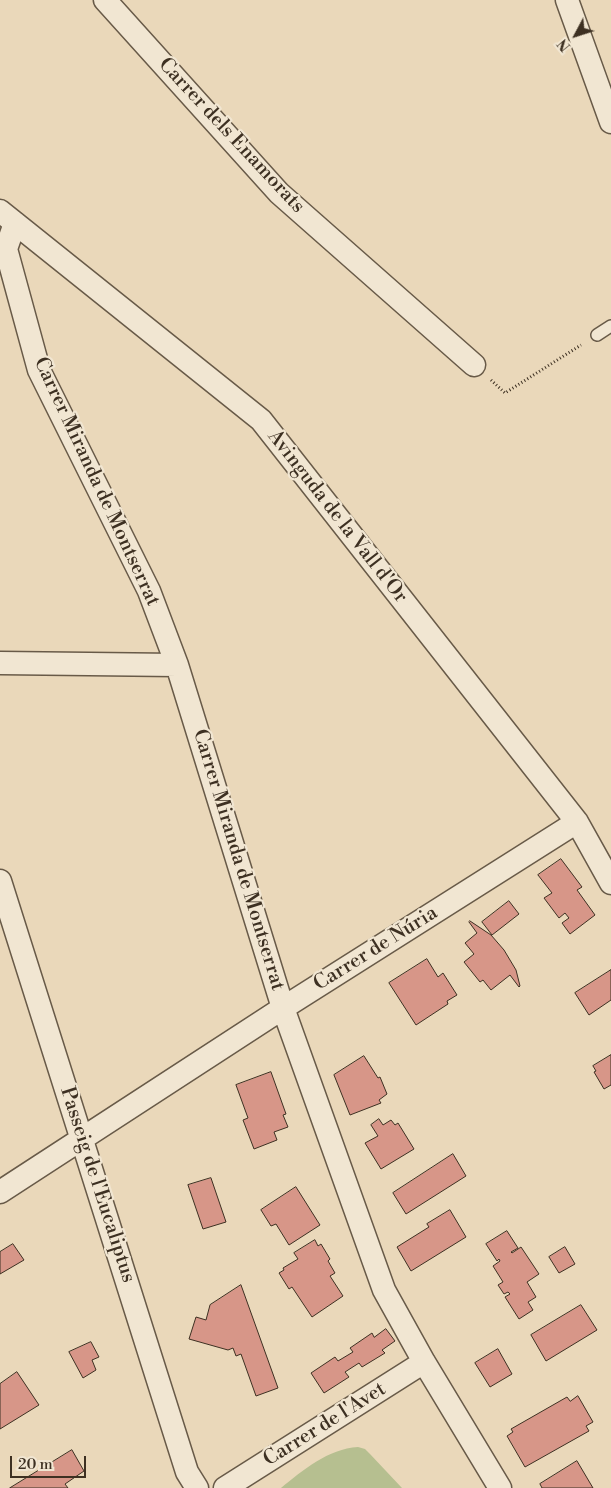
<!DOCTYPE html>
<html>
<head>
<meta charset="utf-8">
<style>
  body { margin:0 }
  #map { position:relative; width:611px; height:1488px; overflow:hidden; background:#ead8ba; font-family:"Libre Bodoni",serif }
  canvas { display:block }
  .north { position:absolute; left:551px; top:10px; width:50px; height:50px; -webkit-text-stroke:4px #f1e6d2; paint-order:stroke; rotate:230deg; font-size:14px; font-weight:700; line-height:20px; text-align:center; color:#3d3022 }
  .north::after { content:''; display:block; margin:auto; width:18px; height:22px; background:#3d3022; clip-path:polygon(50% 0,100% 100%,50% 72%,0 100%) }
  .scale { position:absolute; left:10px; top:1456px; width:76px; height:22px; box-sizing:border-box; border:2px solid #3d3022; border-top:0; padding-left:6px; font-size:15px; line-height:18px; white-space:nowrap; color:#3d3022; -webkit-text-stroke:4px #f1e6d2; paint-order:stroke }
</style>
</head>
<body>
<div id="map">
<canvas width="611" height="1488"></canvas>
<div class="north">N</div>
<div class="scale">20 m</div>
</div>
<script>
const g = document.querySelector('canvas').getContext('2d');
g.lineJoin = 'round';
function fill(path, color) { g.fillStyle = color; g.fill(path, 'evenodd'); }
function trace(path, color, width, dash) { g.strokeStyle = color; g.lineWidth = width; g.lineCap = dash ? 'butt' : 'round'; g.setLineDash(dash || []); g.stroke(path); }
function label(font, color, halo, rows, align = 'center') {
  g.font = font + ' "Libre Bodoni",serif'; g.lineWidth = 4.5; g.setLineDash([]); g.textBaseline = 'middle'; g.strokeStyle = halo; g.fillStyle = color; for (const [text, x, y, turn = 0] of rows) {
    g.save(); g.translate(x, y); g.rotate((+turn || 0) * Math.PI / 180); g.textAlign = isNaN(turn) ? turn : align; if (halo) g.strokeText(text, 0, 0); g.fillText(text, 0, 0); g.restore();
  }
}
fill(new Path2D(`
  M358,1447L365,1449L370,1454L402,1488H281C303,1470 328,1449 358,1447Z`), '#b6bf90');
const building = new Path2D(`
  M561,859L582,887L577,890L595,915L570,934L562,923L569,918L565,913L559,918L544,898L552,893L538,875Z
  M509,901L519,914L492,935L482,922Z
  M470,921L491,935L504,950L516,970L520,986L519,987L510,975L491,990L483,980L480,982L464,962L474,954L465,943L477,933L469,922Z
  M427,959L438,977L443,973L457,995L447,1001L448,1004L416,1025L389,983Z
  M611,970V1000L589,1015L575,993Z
  M611,1055V1085L604,1089L594,1072L596,1071L593,1066Z
  M364,1056L378,1078L380,1077L387,1094L379,1100L381,1103L350,1115L334,1075Z
  M271,1072L286,1114L283,1115L288,1127L274,1132L277,1140L254,1149L243,1120L248,1118L236,1085Z
  M379,1119L383,1125L391,1120L395,1125L398,1123L414,1149L381,1169L365,1143L378,1136L371,1125Z
  M453,1154L466,1176L406,1214L393,1193Z
  M211,1178L226,1222L203,1229L188,1185Z
  M296,1187L320,1225L289,1245L276,1224L271,1226L261,1210Z
  M450,1210L466,1237L411,1271L397,1247L429,1227L427,1224Z
  M507,1231L518,1248L511,1252L512,1253L521,1247L539,1274L527,1282L536,1297L528,1302L533,1310L519,1319L505,1297L510,1294L508,1292L504,1294L498,1285L503,1282L493,1266L500,1261L499,1259L497,1261L486,1244Z
  M315,1240L318,1246L321,1244L330,1259L328,1261L335,1273L330,1276L343,1296L312,1317L292,1287L289,1289L279,1273L284,1270L283,1268L298,1259L294,1253Z
  M13,1244L24,1260L0,1274V1252Z
  M565,1247L575,1264L559,1273L549,1257Z
  M241,1285L278,1388L256,1396L241,1354L236,1356L233,1348L228,1350L189,1339L196,1317L206,1320L210,1305Z
  M581,1305L597,1330L546,1361L531,1335Z
  M386,1329L395,1341L382,1350L385,1353L362,1367L359,1363L345,1372L349,1377L324,1393L311,1373L335,1357L338,1361L353,1352L350,1348L372,1333L374,1337Z
  M91,1342L99,1357L92,1360L96,1370L83,1378L69,1352Z
  M498,1349L512,1374L490,1387L475,1363Z
  M17,1372L39,1405L0,1429V1384Z
  M578,1396L593,1422L586,1426L589,1431L525,1467L507,1436L513,1432L511,1429L567,1397L570,1401Z
  M72,1450L84,1471L65,1484L68,1488H10Z
  M577,1461L593,1488H542L540,1484Z`);
fill(building, '#d79688');
trace(building, '#3d3022', 1);
const service = new Path2D(`
  M597,335L611,326`);
const minor = new Path2D(`
  M105,0L279,193L474,365
  M567,0L611,122
  M0,211L261,420L577,822L611,883
  M15,223L6,249L39,370L149,591L177,665L283,1008L384,1290L424,1362L500,1488
  M0,663L177,665
  M0,881L187,1472L197,1488
  M0,1192L283,1008L577,822
  M225,1488L424,1362`);
trace(service, '#685a48', 14);
trace(minor, '#685a48', 25);
trace(new Path2D(`
  M491,380L505,393L581,345`), '#3d3022', 3, [1, 2.5]);
trace(service, '#f1e6d2', 11);
trace(minor, '#f1e6d2', 22);
label('20px', '#3d3022', '#f1e6d2', [
  ["Carrer dels Enamorats",231,136,47],
  ["Carrer Miranda de Montserrat",96,482,65],
  ["Avinguda de la Vall d'Or",337,517,52],
  ["Carrer Miranda de Montserrat",238,860,73],
  ["Carrer de Núria",376,949,-32],
  ["Passeig de l'Eucaliptus",97,1185,72],
  ["Carrer de l'Avet",325,1425,-32]
]);
</script>
</body>
</html>
